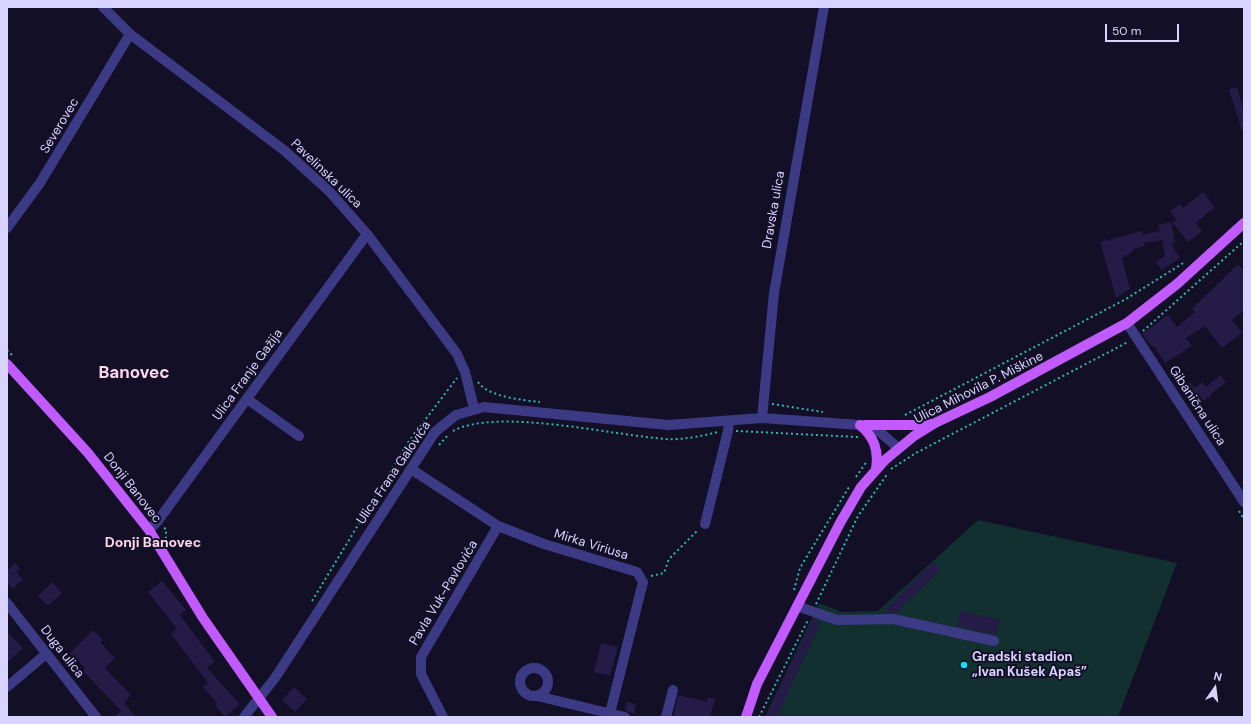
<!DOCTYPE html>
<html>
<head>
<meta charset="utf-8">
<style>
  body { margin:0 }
  #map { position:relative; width:1251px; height:724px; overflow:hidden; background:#130f26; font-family:"DM Sans",sans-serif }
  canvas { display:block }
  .frame { position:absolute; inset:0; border:8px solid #d9d4ff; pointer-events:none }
  .north { position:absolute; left:1195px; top:668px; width:40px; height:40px; -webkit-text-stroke:3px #130f26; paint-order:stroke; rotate:14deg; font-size:11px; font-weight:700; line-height:16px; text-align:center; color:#d9d4ff }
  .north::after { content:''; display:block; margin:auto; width:14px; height:18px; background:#d9d4ff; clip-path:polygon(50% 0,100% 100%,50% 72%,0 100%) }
  .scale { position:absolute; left:1105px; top:24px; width:74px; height:18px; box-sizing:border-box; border:2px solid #d9d4ff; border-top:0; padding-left:5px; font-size:12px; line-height:14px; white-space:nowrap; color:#d9d4ff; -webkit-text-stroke:3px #130f26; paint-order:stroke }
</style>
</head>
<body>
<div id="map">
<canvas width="1251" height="724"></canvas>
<div class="frame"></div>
<div class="north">N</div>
<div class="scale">50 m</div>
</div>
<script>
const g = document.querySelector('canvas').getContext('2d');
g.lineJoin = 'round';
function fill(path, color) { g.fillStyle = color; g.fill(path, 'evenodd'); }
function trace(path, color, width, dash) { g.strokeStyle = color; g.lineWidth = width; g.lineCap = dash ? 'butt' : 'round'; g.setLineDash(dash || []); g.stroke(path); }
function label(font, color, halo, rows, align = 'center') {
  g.font = font + ' "DM Sans",sans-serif'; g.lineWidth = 4; g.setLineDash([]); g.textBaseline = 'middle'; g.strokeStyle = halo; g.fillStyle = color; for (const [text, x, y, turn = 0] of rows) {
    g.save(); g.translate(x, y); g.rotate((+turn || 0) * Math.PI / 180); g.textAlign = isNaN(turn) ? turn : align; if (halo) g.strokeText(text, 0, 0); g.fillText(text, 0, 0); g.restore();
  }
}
fill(new Path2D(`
  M978,520L1177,563L1118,717H765L819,603L842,612L878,611Z`), '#12302f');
fill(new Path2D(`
  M1237,87L1244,111V131H1242L1229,89Z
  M1203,192L1215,207L1196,223L1202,231L1188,242L1172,222L1177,221L1170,211L1180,204L1183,208Z
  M1171,222L1175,243L1171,244L1180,258L1162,270L1156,262L1165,256L1162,240L1144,243L1145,246L1133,249L1134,251L1122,258L1130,289L1116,298L1100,242L1142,231V235L1160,231L1158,225Z
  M1238,264L1244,271V310L1232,320L1242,333L1222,348L1205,326L1186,338L1192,346L1165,363L1154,346L1152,347L1142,334L1168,315L1177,327L1195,312L1192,309Z
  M1220,375L1226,382L1211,394V396L1195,406L1182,387L1190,382L1194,388L1203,382L1206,387Z
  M934,562L941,569L896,613H887L884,610Z
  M15,563L20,569L17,573L23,579L13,589L7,583V571Z
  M162,581L186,610L180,615L215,662L207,668L240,704L225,717L215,705L217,703L203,687L208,683L171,634L177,629L148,592Z
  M52,582L62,593L48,606L38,596Z
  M961,611L1000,620L996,635L957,626Z
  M813,618L821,622L777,717H766Z
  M93,630L103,640L100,642L115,658L105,668L131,695L124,703L136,717H114L121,711L83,671L85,668L70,653Z
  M7,632L23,648L7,663Z
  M601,643L618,647L610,676L594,672Z
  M294,687L307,699L295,712L282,700Z
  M678,695L707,702L708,697L715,699L710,717H673Z
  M627,702L636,704L634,714L625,710Z`), '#241b47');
trace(new Path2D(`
  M1143,331L1244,241
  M7,350L13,356
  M478,382C488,397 523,400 540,402
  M772,404L823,412
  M905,415L1126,299L1185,262
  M453,431C497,407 615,436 667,439C684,440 701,436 718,432
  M736,431L858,437
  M439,445L448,435
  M891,469L916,453L1128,342
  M856,477L867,461
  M1239,511L1244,519
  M164,528L166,529V538
  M651,576L664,573L669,559L698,530
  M794,590L800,568L849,487
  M312,601L409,441L457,378
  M816,604L858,516L888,473
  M759,717L808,620`), '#2fb8b0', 2, [2, 3]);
trace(new Path2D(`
  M103,7L130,34L285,151L329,191L367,234L457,354L465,372L474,408
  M7,228L40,183L130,34
  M1127,323L1244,502
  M247,399L299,436
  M762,418L774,293L824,7
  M411,469L498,526L544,544L637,572L643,582L609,717
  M705,524L728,431L729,421
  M149,530L157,522L367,234
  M7,603L96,717
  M797,606L837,620L893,619L994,641
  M520 682a14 14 0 1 1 28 0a14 14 0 1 1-28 0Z
  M7,687L46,654
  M537,696L625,717
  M244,717L275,678L435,432L456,415L484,407L668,425L762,418L860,425L880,432L898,448
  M443,717L421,674V657L498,526
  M666,717L673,690`), '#3d3a85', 10);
trace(new Path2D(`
  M7,364L88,453L149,530L203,618L272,717
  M860,425C874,437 879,450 876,469
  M865,425H920L931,424
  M746,717L757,684L840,523L861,487L885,460L914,436L935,423L990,397L1127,323L1177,284L1244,223`), '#c25bff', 10);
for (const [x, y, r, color] of [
  [964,665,4,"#00e5ff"]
]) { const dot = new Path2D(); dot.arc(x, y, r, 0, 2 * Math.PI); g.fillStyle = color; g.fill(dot); trace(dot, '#130f26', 1.5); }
label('13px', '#d9d4ff', '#130f26', [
  ["Severovec",60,126,-59],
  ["Pavelinska ulica",326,174,44],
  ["Dravska ulica",774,210,-80],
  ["Ulica Franje Gažija",248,375,-54],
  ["Ulica Mihovila P. Miškine",979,388,-27],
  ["Gibanična ulica",1197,406,57],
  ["Ulica Frana Galovića",394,473,-56],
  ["Donji Banovec",132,488,52],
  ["Mirka Viriusa",591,545,17],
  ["Pavla Vuk-Pavlovića",444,593,-59],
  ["Duga ulica",62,652,52]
]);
label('bold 13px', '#d9d4ff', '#130f26', [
  ["Gradski stadion",972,658],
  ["„Ivan Kušek Apaš”",972,673]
], 'left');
label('bold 14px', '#ffd6f0', '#130f26', [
  ["Donji Banovec",153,543]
]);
label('bold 17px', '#ffd6f0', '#130f26', [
  ["Banovec",134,374]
]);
</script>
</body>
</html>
